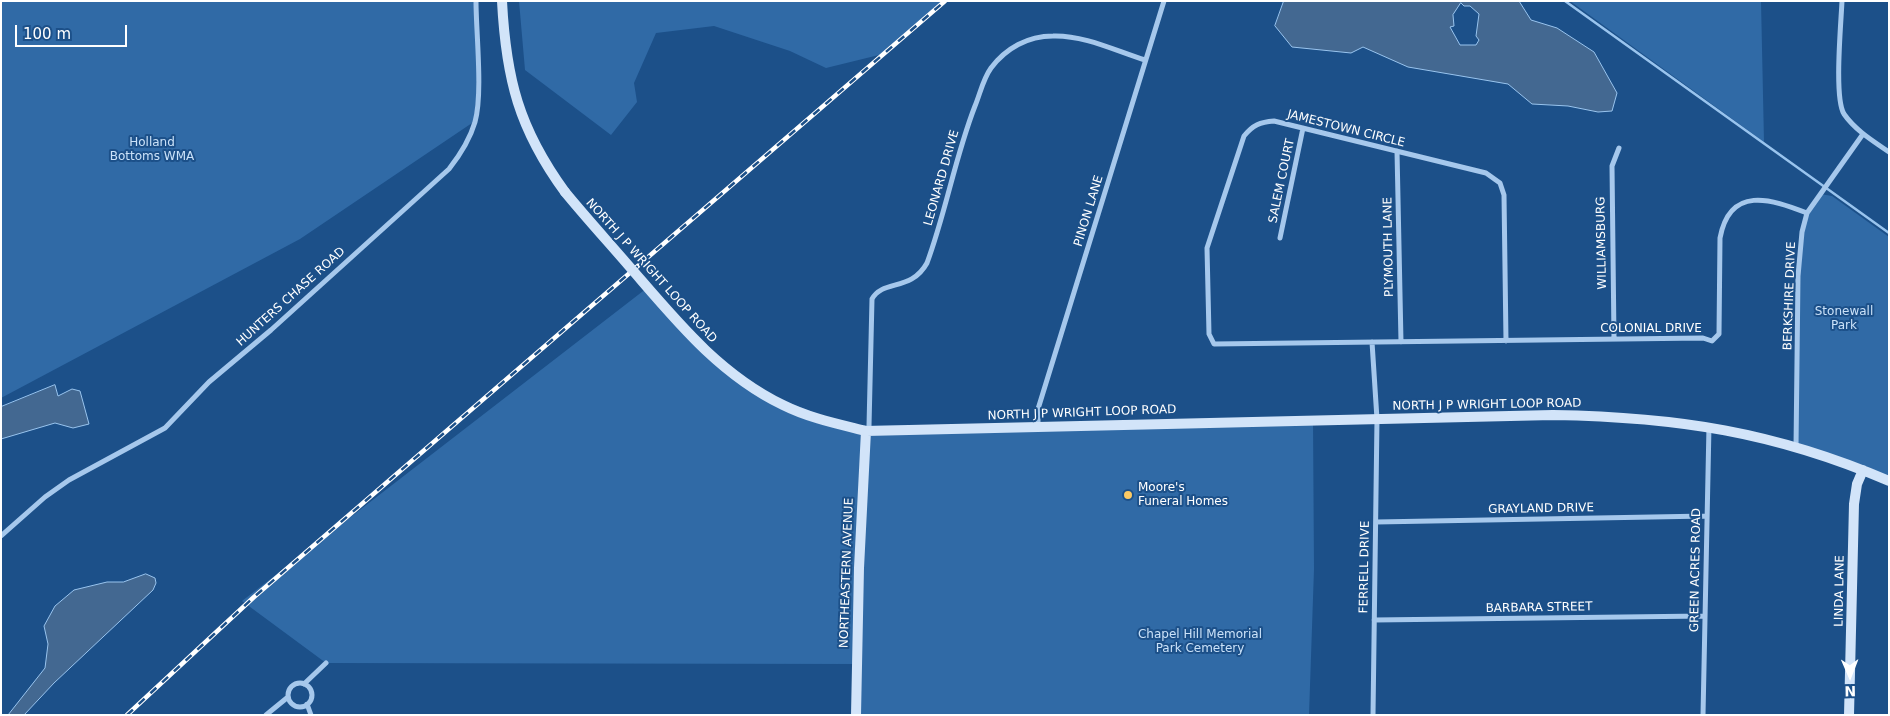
<!DOCTYPE html>
<html>
<head>
<meta charset="utf-8">
<style>
  body { margin:0 }
  #map { position:relative; width:1890px; height:716px; overflow:hidden; background:#1c5089; font-family:"DejaVu Sans",sans-serif }
  canvas { display:block }
  .frame { position:absolute; inset:0; border:2px solid #fff; pointer-events:none }
  .north { position:absolute; left:1825px; top:651px; width:50px; height:50px; -webkit-text-stroke:4px #1c5089; paint-order:stroke; rotate:179deg; font-size:14px; font-weight:700; line-height:20px; text-align:center; color:#fff }
  .north::after { content:''; display:block; margin:auto; width:18px; height:22px; background:#fff; clip-path:polygon(50% 0,100% 100%,50% 72%,0 100%) }
  .scale { position:absolute; left:15px; top:25px; width:112px; height:22px; box-sizing:border-box; border:2px solid #fff; border-top:0; padding-left:6px; font-size:15px; line-height:18px; white-space:nowrap; color:#fff; -webkit-text-stroke:4px #1c5089; paint-order:stroke }
</style>
</head>
<body>
<div id="map">
<canvas width="1890" height="716"></canvas>
<div class="frame"></div>
<div class="north">N</div>
<div class="scale">100 m</div>
</div>
<script>
const g = document.querySelector('canvas').getContext('2d');
g.lineJoin = 'round';
function fill(path, color) { g.fillStyle = color; g.fill(path, 'evenodd'); }
function trace(path, color, width, dash) { g.strokeStyle = color; g.lineWidth = width; g.lineCap = dash ? 'butt' : 'round'; g.setLineDash(dash || []); g.stroke(path); }
function label(font, color, halo, rows, align = 'center') {
  g.font = font + ' "DejaVu Sans",sans-serif'; g.lineWidth = 4; g.setLineDash([]); g.textBaseline = 'middle'; g.strokeStyle = halo; g.fillStyle = color; for (const [text, x, y, turn = 0] of rows) {
    g.save(); g.translate(x, y); g.rotate((+turn || 0) * Math.PI / 180); g.textAlign = isNaN(turn) ? turn : align; if (halo) g.strokeText(text, 0, 0); g.fillText(text, 0, 0); g.restore();
  }
}
fill(new Path2D(`
  M1,1H476L477,77L475,121L300,239L1,398Z
  M519,1H947L883,54L826,68L790,51L714,26L656,33L634,83L637,102L611,135L525,70Z
  M1570,1H1761L1764,142Z
  M1820,194L1832,196L1889,237V481L1796,447L1800,247L1807,213Z
  M647,288L751,388L849,426L1313,420L1314,569L1309,715H856L857,664L326,663L242,601Z`), '#306aa6');
const water = new Path2D(`
  M1284,1H1519L1531,20L1557,28L1594,52L1617,93L1612,111L1598,112L1568,106L1532,104L1508,84L1408,67L1363,47L1351,53L1292,47L1275,26ZM1461,3L1464,6H1470L1479,14L1476,36L1479,40L1476,45H1460L1450,27L1454,26L1453,15Z
  M55,385L58,396L72,389L80,391L89,424L73,428L55,423L1,439V407Z
  M146,574L155,578L156,583L153,590L54,683L24,715H8L45,668L48,644L44,626L55,606L74,590L107,582H123Z`);
fill(water, '#436891');
trace(water, '#99c4ee', 1);
trace(new Path2D(`
  M1565,1L1889,233`), '#99c4ee', 2.5);
trace(new Path2D(`
  M1842,1C1841,24 1834,98 1844,114C1855,130 1873,141 1889,152
  M1397,151L1401,342
  M1280,238L1303,128
  M1614,339L1612,166L1619,148
  M1506,341L1504,195L1500,183L1486,173L1274,121C1260,122 1253,125 1244,136L1207,248L1209,334L1214,344L1703,338L1712,341L1719,334L1720,238C1730,185 1771,199 1807,213
  M1372,342L1377,419L1373,715
  M1038,426V409L1164,1
  M866,431L869,426L872,299C883,279 911,292 927,263C946,212 955,157 975,106C980,94 983,79 991,68C1006,48 1028,36 1053,36C1084,35 1116,51 1145,60
  M1796,447L1798,276L1802,232L1807,213L1863,134
  M1376,522L1707,516
  M1,536L45,497L69,480L165,428L209,382L271,330L449,169C460,155 470,139 475,122C483,93 476,33 476,1
  M1374,620L1705,616
  M288 695a12 12 0 1 1 24 0a12 12 0 1 1-24 0Z
  M304,684L326,663
  M307,704L311,715
  M266,715L288,697
  M1703,715L1709,426`), '#a6c8ec', 5);
trace(new Path2D(`
  M502,1C506,79 519,129 565,192
  M856,715L859,568L866,431L1553,415C1677,417 1775,432 1889,481
  M1849,715L1854,504L1857,484L1863,470`), '#d2e4f9', 10);
const rail = new Path2D(`
  M127,715L254,597L945,1`);
trace(rail, '#fff', 4.5);
trace(rail, '#1c5089', 2.5, [8]);
trace(new Path2D(`
  M565,192C588,220 612,246 635,273C679,324 721,375 783,405C809,418 838,424 866,431`), '#d2e4f9', 10);
for (const [x, y, r, color] of [
  [1128,495,5,"#fcca64"]
]) { const dot = new Path2D(); dot.arc(x, y, r, 0, 2 * Math.PI); g.fillStyle = color; g.fill(dot); trace(dot, '#1c5089', 2); }
label('12px', '#fff', '#1c5089', [
  ["JAMESTOWN CIRCLE",1346,129,14],
  ["LEONARD DRIVE",942,178,-74],
  ["SALEM COURT",1282,181,-78],
  ["PINON LANE",1089,211,-73],
  ["WILLIAMSBURG",1602,243,-91],
  ["PLYMOUTH LANE",1389,247,-91],
  ["NORTH J P WRIGHT LOOP ROAD",651,271,48],
  ["BERKSHIRE DRIVE",1790,296,-88],
  ["HUNTERS CHASE ROAD",291,297,-42],
  ["COLONIAL DRIVE",1651,329],
  ["NORTH J P WRIGHT LOOP ROAD",1487,405,-1],
  ["NORTH J P WRIGHT LOOP ROAD",1082,413,-2],
  ["GRAYLAND DRIVE",1541,509,-1],
  ["FERRELL DRIVE",1365,567,-89],
  ["GREEN ACRES ROAD",1696,570,-89],
  ["NORTHEASTERN AVENUE",847,573,-88],
  ["LINDA LANE",1840,591,-89],
  ["BARBARA STREET",1539,608,-1]
]);
label('12px', '#cbe2f9', '#1c5089', [
  ["Holland",152,143],
  ["Bottoms WMA",152,157],
  ["Stonewall",1844,312],
  ["Park",1844,326],
  ["Chapel Hill Memorial",1200,635],
  ["Park Cemetery",1200,649]
]);
label('12px', '#fff', '#1c5089', [
  ["Moore's",1138,488],
  ["Funeral Homes",1138,502]
], 'left');
</script>
</body>
</html>
